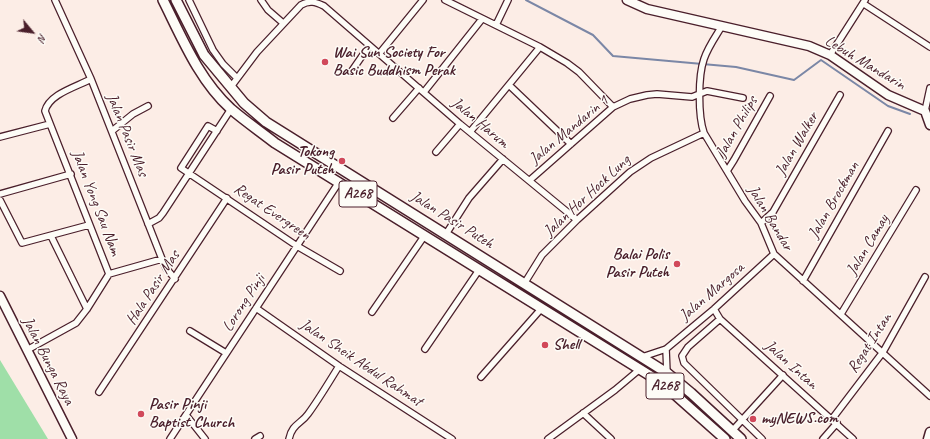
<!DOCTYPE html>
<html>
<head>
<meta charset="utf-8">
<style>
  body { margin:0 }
  #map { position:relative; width:930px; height:439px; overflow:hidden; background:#fcede6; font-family:Caveat,sans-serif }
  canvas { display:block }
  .north { position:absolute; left:12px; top:12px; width:40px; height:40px; -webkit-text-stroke:3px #fdfcf7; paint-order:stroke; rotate:119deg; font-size:11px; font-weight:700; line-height:16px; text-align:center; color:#4a1f2b }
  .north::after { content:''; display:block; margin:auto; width:14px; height:18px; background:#4a1f2b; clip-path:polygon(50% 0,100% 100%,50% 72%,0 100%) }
</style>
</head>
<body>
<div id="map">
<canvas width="930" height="439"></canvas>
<div class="north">N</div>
</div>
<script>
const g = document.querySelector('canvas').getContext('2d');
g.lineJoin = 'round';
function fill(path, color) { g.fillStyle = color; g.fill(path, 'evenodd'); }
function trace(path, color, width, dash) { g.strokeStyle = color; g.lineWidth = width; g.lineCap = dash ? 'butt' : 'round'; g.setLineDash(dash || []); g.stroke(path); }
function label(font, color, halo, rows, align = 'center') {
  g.font = font + ' Caveat,sans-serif'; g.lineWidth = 3; g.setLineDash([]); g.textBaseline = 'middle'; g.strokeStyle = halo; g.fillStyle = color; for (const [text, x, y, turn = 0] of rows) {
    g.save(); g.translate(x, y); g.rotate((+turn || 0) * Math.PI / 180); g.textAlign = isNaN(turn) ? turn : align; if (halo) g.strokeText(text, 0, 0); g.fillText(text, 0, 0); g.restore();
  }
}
fill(new Path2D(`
  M0,360L48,439H0Z`), '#9fdfa8');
trace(new Path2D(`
  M526,0L593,35L613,56L736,67L794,80L821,60L888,106L910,114`), '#7b87a6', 2);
const street = new Path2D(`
  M55,0L91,79L162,259L166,268L175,279
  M189,0L213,50L223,64L237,78
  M261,0L268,10L283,23
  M445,0L540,47L567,63L579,72L613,107
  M864,4L930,47
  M496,25L508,0
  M722,26C716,36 708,47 704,59C698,76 698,116 704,133L745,201L761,223L774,254L930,396
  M379,54L423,0
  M830,55L865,0
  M351,72L369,46
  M509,85L571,144
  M230,88L257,52L301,5C310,0 315,2 324,6L460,124L577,220
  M424,92L482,19
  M925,111L930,88
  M393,118L419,88
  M112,131L133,114L148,106
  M217,131L208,126L181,168L297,246L340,271
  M470,132L540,47
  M0,137L50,124
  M436,152L460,124
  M727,171L734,160L770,96
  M530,180L613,107L630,99L647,95L657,94L692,97L707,91L743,98
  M0,194L71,174
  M0,200L22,243L89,225
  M761,223L773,212L840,95
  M148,224L159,218L163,213L231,109
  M446,234L469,198L503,159
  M51,236L87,309
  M109,274L162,259
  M803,281L888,131
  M524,284L542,255L577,220L630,172L651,158L704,133
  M256,308L339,366L452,439
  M714,309L720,319L853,439
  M372,312L425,235
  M841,314L916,190
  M720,319L688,347L682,356L684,363L762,439
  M190,331L226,353
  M425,349L479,270
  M666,349L667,373
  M27,350L76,323L87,309L109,274L45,111C49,94 76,87 91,79
  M642,357L666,349L714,309L774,254
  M481,377L541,309
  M99,392L227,198
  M583,413L611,439
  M186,415L205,439
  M832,419L883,352L925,277
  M732,431L783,375
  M170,439L339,182
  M255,439L260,436
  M289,439C292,424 301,424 308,414C319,399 329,382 339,366
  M548,439L615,390L640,369
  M823,439L837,423`);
const secondary = new Path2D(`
  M627,0L647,9L809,46L830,55L888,95L925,111L930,125
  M0,296L72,439
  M928,439L930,432`);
const primary = new Path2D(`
  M163,0C182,38 199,80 231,109C245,121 261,132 275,143L662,383L725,439
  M176,0L204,55L244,103L266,122L667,373L691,393L741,439`);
trace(street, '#4a1f2b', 8);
trace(secondary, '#4a1f2b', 11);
trace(primary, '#4a1f2b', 12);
trace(street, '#fdfcf7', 5.5);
trace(secondary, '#fdfcf7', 8);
trace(primary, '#fdfcf7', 9);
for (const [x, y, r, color] of [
  [325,62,4,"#d1495b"],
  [342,161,4,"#d1495b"],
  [677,264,4,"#d1495b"],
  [545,345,4,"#d1495b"],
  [141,414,4,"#d1495b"],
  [753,419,4,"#d1495b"]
]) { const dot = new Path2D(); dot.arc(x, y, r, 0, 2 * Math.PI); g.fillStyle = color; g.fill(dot); trace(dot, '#fdfcf7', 1.5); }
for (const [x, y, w] of [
  [358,194,38],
  [665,386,38]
]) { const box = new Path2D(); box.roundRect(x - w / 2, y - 13, w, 26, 3); g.fillStyle = '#fdfcf7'; g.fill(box); trace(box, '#4a1f2b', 1); }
label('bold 15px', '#4a1f2b', null, [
  ["A268",358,194],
  ["A268",665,386]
]);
label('bold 16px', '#4a1f2b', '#fdfcf7', [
  ["Wai Sun Society For",333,53],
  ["Basic Buddhism Perak",333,71],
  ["Tokong",334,152,"right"],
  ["Pasir Puteh",334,170,"right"],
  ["Balai Polis",669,255,"right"],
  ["Pasir Puteh",669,273,"right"],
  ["Shell",553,345],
  ["Pasir Pinji",149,405],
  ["Baptist Church",149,423],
  ["myNEWS.com",761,419]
], 'left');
label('16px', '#4a1f2b', '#fdfcf7', [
  ["Lebuh Mandarin",865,63,31],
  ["Jalan Harum",480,123,40],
  ["Jalan Philips",737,127,-60],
  ["Jalan Mandarin 1",569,130,-40],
  ["Jalan Pasir Mas",127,135,68],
  ["Jalan Walker",797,144,-60],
  ["Jalan Hor Hock Lung",587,196,-43],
  ["Jalan Brockman",834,200,-60],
  ["Jalan Yong Sau Nam",96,203,69],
  ["Regat Evergreen",272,212,34],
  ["Jalan Bandar",770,218,59],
  ["Jalan Pasir Puteh",452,220,32],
  ["Jalan Camay",868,245,-59],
  ["Hala Pasir Mas",153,288,-57],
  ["Jalan Margosa",712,292,-41],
  ["Lorong Pinji",244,303,-57],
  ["Regat Intan",870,343,-57],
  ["Jalan Bunga Raya",48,361,63],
  ["Jalan Sheik Abdul Rahmat",361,363,34],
  ["Jalan Intan",791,365,42]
]);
</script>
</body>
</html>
